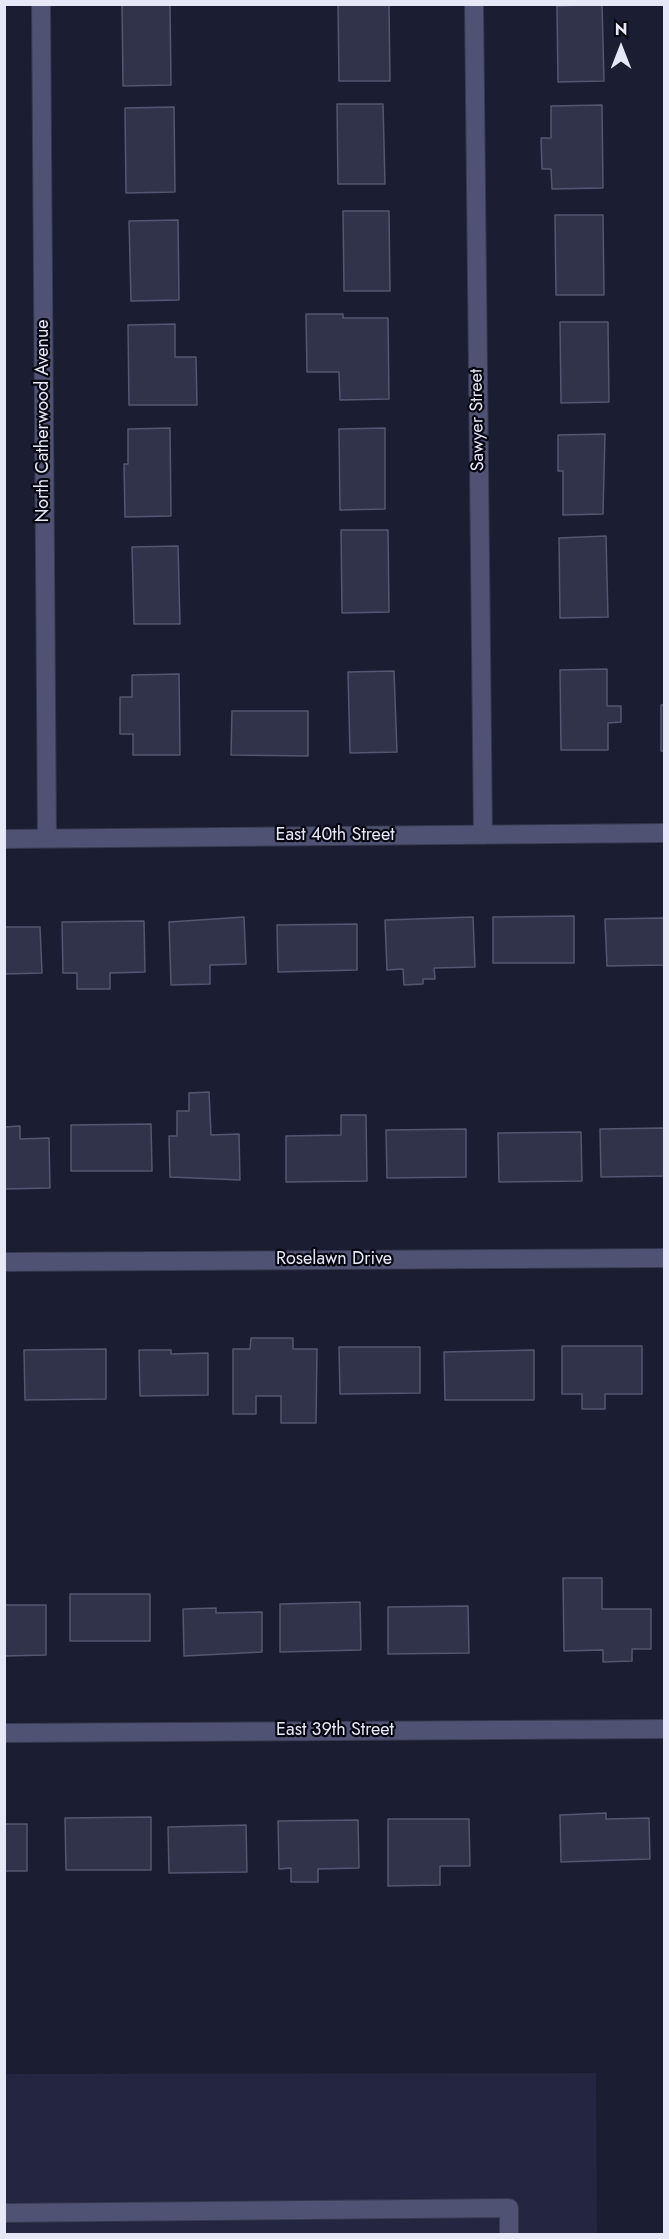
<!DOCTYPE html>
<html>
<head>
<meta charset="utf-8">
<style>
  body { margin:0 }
  #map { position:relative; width:669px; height:2239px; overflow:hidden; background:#1b1d33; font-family:Jost,sans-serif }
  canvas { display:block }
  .frame { position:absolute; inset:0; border:6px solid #e6e8f8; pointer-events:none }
  .north { position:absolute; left:591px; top:18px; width:60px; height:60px; -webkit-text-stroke:4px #080812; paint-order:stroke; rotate:0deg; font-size:16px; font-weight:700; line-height:24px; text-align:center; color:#e6e8f8 }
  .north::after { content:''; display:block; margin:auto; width:21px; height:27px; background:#e6e8f8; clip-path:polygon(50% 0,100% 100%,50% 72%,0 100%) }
</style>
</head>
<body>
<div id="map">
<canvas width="669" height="2239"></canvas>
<div class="frame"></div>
<div class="north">N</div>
</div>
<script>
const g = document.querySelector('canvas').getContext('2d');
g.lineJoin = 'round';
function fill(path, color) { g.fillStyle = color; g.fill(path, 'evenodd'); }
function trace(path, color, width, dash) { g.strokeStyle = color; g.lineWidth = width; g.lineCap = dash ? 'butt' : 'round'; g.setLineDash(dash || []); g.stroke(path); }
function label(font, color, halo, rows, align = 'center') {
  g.font = font + ' Jost,sans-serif'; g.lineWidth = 4.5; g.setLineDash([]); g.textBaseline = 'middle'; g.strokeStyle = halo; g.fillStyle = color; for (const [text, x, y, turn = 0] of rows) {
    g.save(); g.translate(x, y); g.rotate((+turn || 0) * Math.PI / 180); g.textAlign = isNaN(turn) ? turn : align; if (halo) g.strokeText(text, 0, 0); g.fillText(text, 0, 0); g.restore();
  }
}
fill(new Path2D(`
  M596,2073L597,2234H5L4,2074Z`), '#232541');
const building = new Path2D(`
  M122,4H170L171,85L123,86Z
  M338,4H389L390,81H339Z
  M602,4L604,81L558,82L557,6Z
  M337,104H383L385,184H338Z
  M602,105L603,188L552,189L551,169H542L541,138H551V106Z
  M174,107L175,192L126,193L125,108Z
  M343,211H389L390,291H344Z
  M555,215H603L604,295H556Z
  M178,220L179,300L131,301L129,221Z
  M306,314H343V318H388L389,399L340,400L339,372H307Z
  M560,322H608L609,402L561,403Z
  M175,324V357H196L197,405H129L128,325Z
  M170,428L171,516L125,517L124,464H128V429Z
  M385,428V509L340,510L339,429Z
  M605,434L603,514L563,515V471H558V435Z
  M341,530H388L389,612L342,613Z
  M606,536L608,617L560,618L559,538Z
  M178,546L180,624H134L132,547Z
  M607,669V706H621V722L608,723V750H561L560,670Z
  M394,671L397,752L350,753L348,672Z
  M179,674L180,755H133V734H120V697H132V675Z
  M661,705H664V751H661Z
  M232,711H308V756L231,755Z
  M574,916V963H493V917Z
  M244,917L246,964L210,965V984L171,985L169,922Z
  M473,917L475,967L434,968L435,979H423V984L404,985L403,969L387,970L385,920Z
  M664,918V965L607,966L605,919Z
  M144,921L145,972L110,973V989H77V973H63L62,922Z
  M357,924V970L278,972L277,925Z
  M4,927H40L42,973L4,974Z
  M209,1092L211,1135L239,1134L240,1180L170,1177L169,1136H177V1111H189V1093Z
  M341,1115H366L367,1181L286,1182V1136L341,1135Z
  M151,1124L152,1171H71V1125Z
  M20,1126V1139L49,1138L50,1188L4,1189V1127Z
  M664,1128V1176L601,1177L600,1129Z
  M466,1129V1177L387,1178L386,1130Z
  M581,1132L582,1181L499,1182L498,1133Z
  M251,1338H293V1349H317L316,1423H281V1396H256V1414H233V1349H250Z
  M562,1346H642V1394H605V1409H582V1394H562Z
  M339,1347H420V1393L340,1394Z
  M106,1349V1399L25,1400L24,1350Z
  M139,1350H171V1354L208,1353V1395L140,1396Z
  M534,1350V1400H445L444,1352Z
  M563,1578H602V1609H651V1649H632V1661L603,1662V1650L564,1651Z
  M70,1594H150V1641H70Z
  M360,1602L361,1650L280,1652V1604Z
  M4,1605H46V1655L4,1656Z
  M468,1606L469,1653L388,1654V1607Z
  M216,1608V1613L262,1612V1652L184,1656L183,1609Z
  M606,1813V1819L649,1818L650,1859L561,1862L560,1815Z
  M151,1817V1870H66L65,1818Z
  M388,1819H469L470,1866H440V1885L388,1886Z
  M358,1820L359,1868L318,1869V1882H291V1868L279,1869L278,1821Z
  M4,1824H27V1871H4Z
  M246,1825L247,1872L169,1873L168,1827Z`);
fill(building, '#31334b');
trace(building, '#545771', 1.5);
const lane = new Path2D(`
  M4,2213L509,2208V2234`);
const street = new Path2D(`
  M41,4L47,838
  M474,4L483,835
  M4,839L664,833
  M4,1262L664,1258
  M4,1733L664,1729`);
trace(lane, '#37394f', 20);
trace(street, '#37394f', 20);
trace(lane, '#4f5272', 18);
trace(street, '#4f5272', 18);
label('18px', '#e6e8f8', '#080812', [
  ["Sawyer Street",478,420,-91],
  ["North Catherwood Avenue",44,421,-90],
  ["East 40th Street",335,836],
  ["Roselawn Drive",334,1260],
  ["East 39th Street",335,1731]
]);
</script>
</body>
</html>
